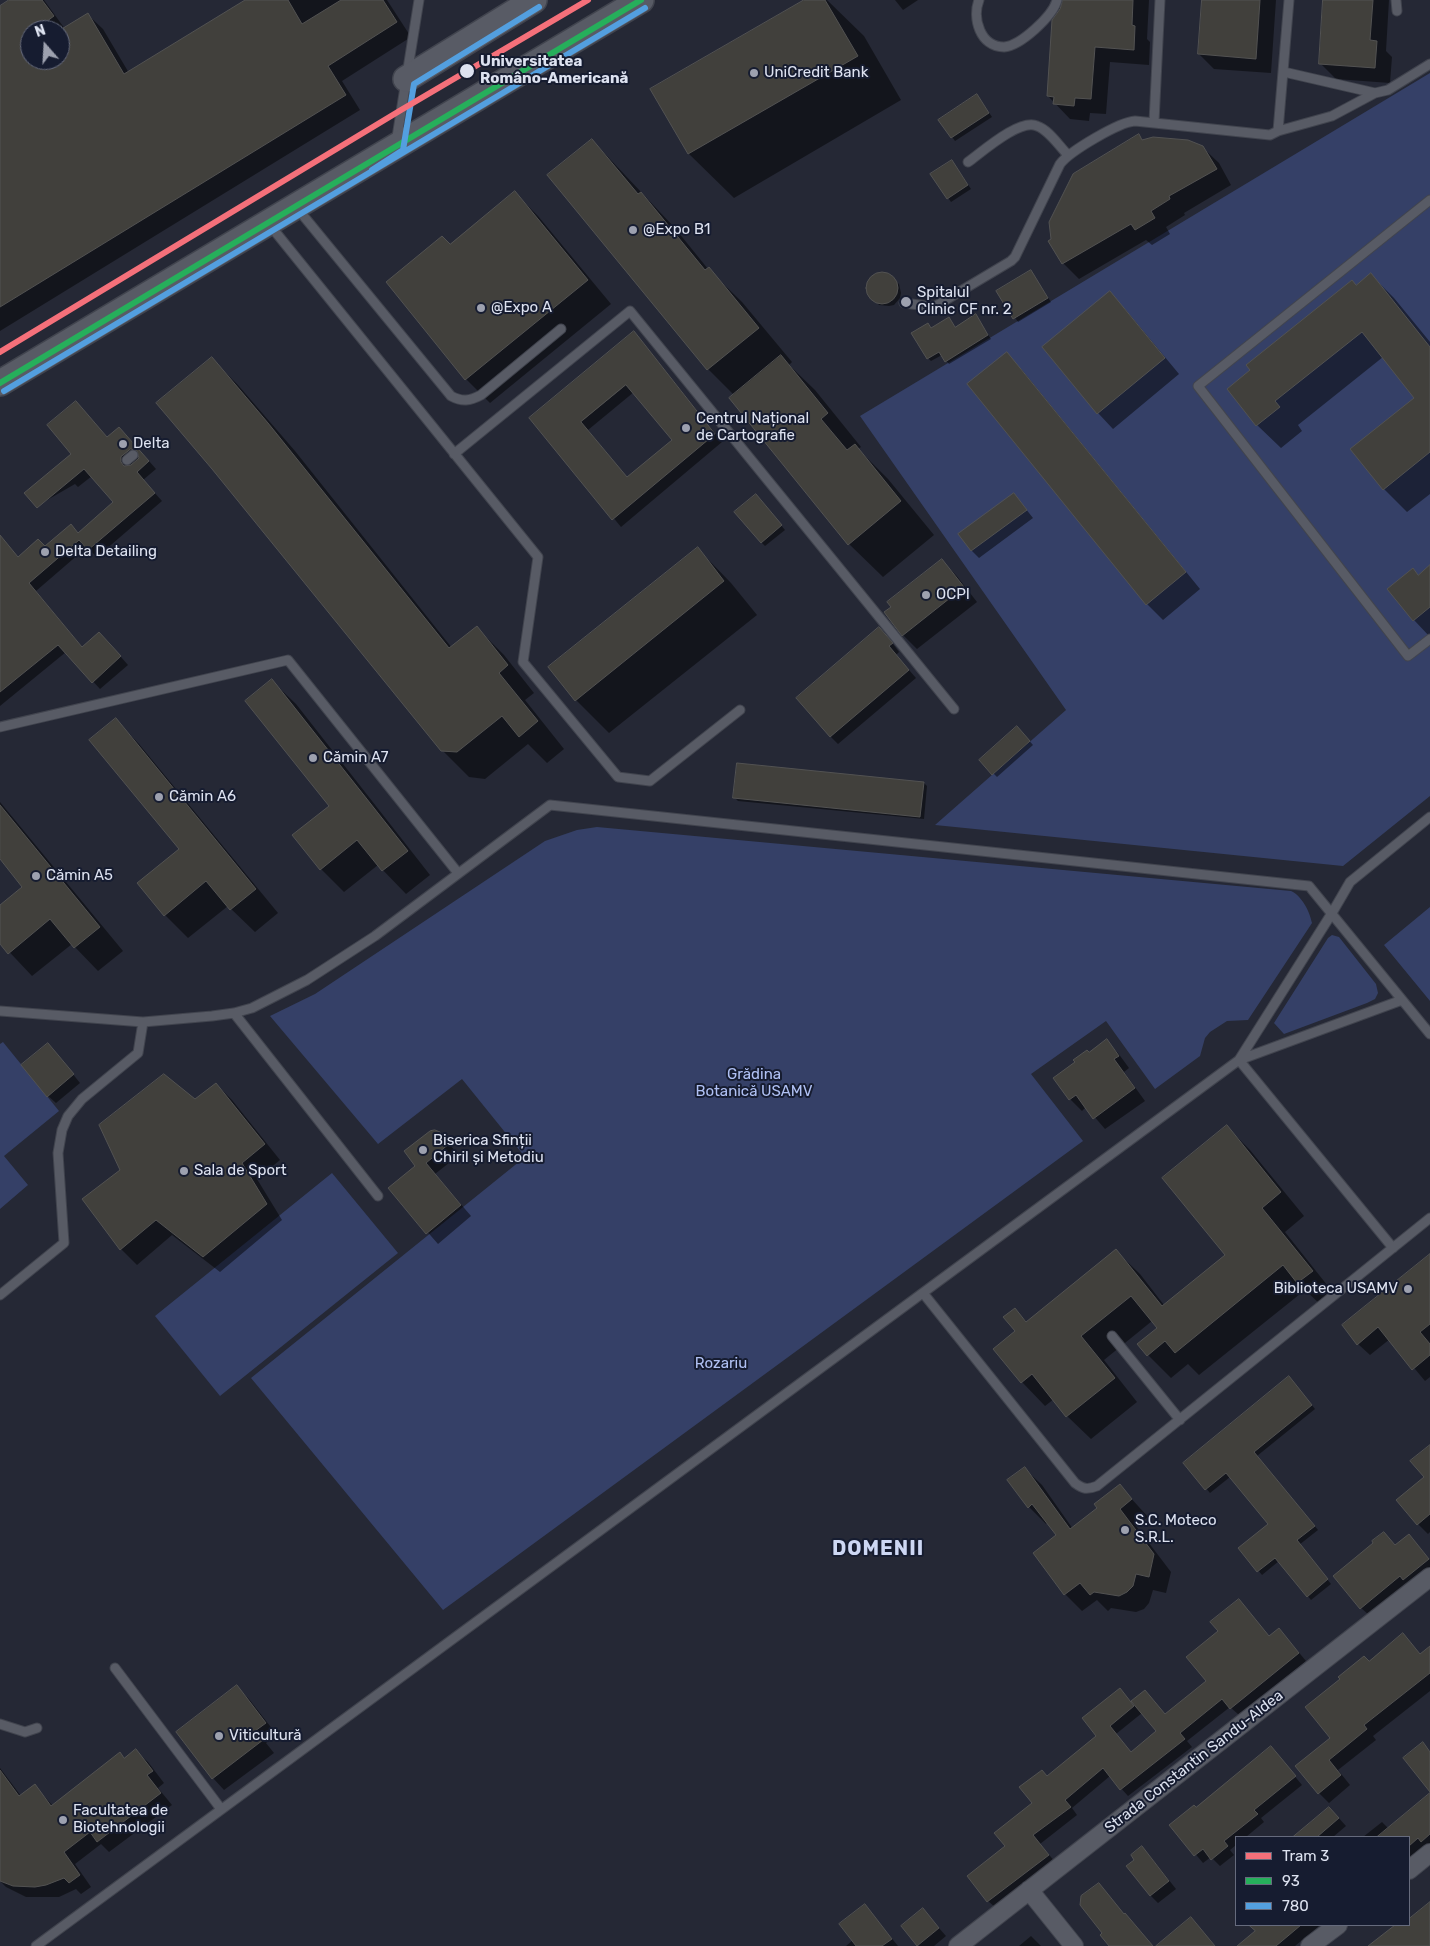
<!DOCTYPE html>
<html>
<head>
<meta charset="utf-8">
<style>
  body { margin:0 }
  #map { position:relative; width:1430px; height:1946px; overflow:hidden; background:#252835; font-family:Rubik,sans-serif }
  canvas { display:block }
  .legend { position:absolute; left:1235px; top:1836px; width:175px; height:90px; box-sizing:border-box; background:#161c30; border:1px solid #666b7d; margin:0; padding:6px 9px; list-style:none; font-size:15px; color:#dde2f0 }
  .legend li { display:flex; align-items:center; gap:10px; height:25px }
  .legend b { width:25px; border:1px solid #666b7d }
  .north { position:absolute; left:20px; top:20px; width:50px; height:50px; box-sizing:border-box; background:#161c30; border:1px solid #666b7d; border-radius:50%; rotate:341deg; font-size:14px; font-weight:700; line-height:20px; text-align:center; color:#dde2f0 }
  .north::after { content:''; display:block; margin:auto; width:18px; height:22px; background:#9da1af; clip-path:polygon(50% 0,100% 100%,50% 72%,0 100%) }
</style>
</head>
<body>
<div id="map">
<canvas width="1430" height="1946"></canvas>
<ul class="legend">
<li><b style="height:6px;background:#f5707a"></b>Tram 3</li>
<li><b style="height:6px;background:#26af5b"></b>93</li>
<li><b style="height:6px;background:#539fdf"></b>780</li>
</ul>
<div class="north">N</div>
</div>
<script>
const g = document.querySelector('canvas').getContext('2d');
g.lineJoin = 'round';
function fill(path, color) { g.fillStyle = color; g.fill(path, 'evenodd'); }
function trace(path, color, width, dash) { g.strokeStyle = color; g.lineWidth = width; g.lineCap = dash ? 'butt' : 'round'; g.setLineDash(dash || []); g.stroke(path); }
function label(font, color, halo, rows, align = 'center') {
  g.font = font + ' Rubik,sans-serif'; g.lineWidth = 4; g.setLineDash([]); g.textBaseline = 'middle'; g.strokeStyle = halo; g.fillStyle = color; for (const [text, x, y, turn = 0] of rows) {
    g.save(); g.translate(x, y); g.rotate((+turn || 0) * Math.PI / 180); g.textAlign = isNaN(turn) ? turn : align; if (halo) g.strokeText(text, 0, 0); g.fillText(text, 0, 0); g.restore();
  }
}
fill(new Path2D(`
  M1430,73V796L1343,866L935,825L1066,710L860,416Z
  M597,827L1291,891C1302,896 1310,912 1312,923L1248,1020L1227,1021L1210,1032L1205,1038L1200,1056L1155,1089L1106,1021L1031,1074L1083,1141L443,1610L251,1378L525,1157L462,1079L378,1144L270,1016L315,994L545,841L577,830Z
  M1430,907V1001L1384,945Z
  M1332,935L1339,937L1376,984L1378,993L1375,999L1367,1003L1284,1034L1274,1023L1328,938Z
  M3,1042L59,1111L4,1156L28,1185L0,1209V1044Z
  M332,1173L398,1253L220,1396L155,1316Z`), '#354067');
fill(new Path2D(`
  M11,0H44L65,29L88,15L103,29L129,73L248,0H387L411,37L342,81L360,110L0,331V9ZM30,30H60V60H30Z
  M806,0H827L864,36L901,100L734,198L689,154L652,90Z
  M895,0H918L903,10Z
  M1062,0H1149L1147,39L1150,42L1149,65L1110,62L1106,114L1090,113L1089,121L1070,119L1048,96L1061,10L1064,2Z
  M1203,0H1276L1271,73L1214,69L1199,54Z
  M1325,0H1389L1386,51L1392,57L1390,83L1336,79L1320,63Z
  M980,99L992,117L955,141L952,137Z
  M1139,136L1143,141L1202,147L1219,163L1231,185L1184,213L1185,215L1166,227L1170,234L1152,245L1146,240L1079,279L1063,263Z
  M592,140L674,227L708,269L742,302L792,362L789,365L815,390L861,447L858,449L888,479L934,535L883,577L849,544L734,395L708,369L549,175Z
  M955,165L971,189L951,202L932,174Z
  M515,193L538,216L611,304L490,403L466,379L387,282L450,245Z
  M1031,272L1051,302L1018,322L998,292Z
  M878,273L888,274L899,284L901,293L900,298L894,305L889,306L879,305L869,293L868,283L871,279Z
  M1371,275L1394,298L1430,342V494L1407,512L1384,489L1416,398L1383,357L1298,425L1302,431L1281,448L1257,425L1357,286Z
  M1109,293L1125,309L1179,374L1113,429L1098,413Z
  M975,316L991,339L949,364L942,355L931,361L928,358L927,324L932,329L949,319L956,328Z
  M641,340L722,442L621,527L531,418ZM634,392L673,440L627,478L588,430Z
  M1006,354L1022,370L1200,589L1163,620L1147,604L968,384Z
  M211,358L238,385L295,451L452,648L477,628L504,655L534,693L525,700L564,749L547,763L528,744L485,779L469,777L442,750Z
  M76,402L108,438L127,436L156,469L143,480L162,501L97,557L87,547L36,591L83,648L107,641L128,665L100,689L66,652L0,706V550L18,558L45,548L71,526L79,534L114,502L92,476L78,487L75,484L42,503L73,454Z
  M1014,494L1033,518L979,558L971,550Z
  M759,499L785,530L765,546L761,542Z
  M698,549L731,583L757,615L609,733L576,700Z
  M942,561L956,575L977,602L917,649L903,635Z
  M1430,567V637L1414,620L1419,576Z
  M887,636L899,652L896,655L916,678L838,744L831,737Z
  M272,681L296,704L430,875L406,894L378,865L344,892L321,869L330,806Z
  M116,720L139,744L278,913L255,932L228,906L188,938L165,915L180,849Z
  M1017,727L1033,745L997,777L980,760Z
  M924,783L927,786L924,819L738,801L734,797Z
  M0,802L123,951L98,971L72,944L32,976L0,942V907L24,887L0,857Z
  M1106,1041L1118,1053L1129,1068L1124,1072L1145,1101L1105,1129L1086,1107L1082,1111L1070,1099L1076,1063Z
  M56,1053L80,1083L56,1103L48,1096Z
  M216,1084L232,1100L280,1160L257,1179L282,1220L220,1272L172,1235L137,1265L121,1249L122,1171L195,1101Z
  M1227,1127L1250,1150L1304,1216L1285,1232L1335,1295L1322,1306L1305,1290L1199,1375L1188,1364L1171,1378L1148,1355L1158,1328L1152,1321L1104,1360L1137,1402L1091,1439L1067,1416L1054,1399L1045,1406L1022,1382L1014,1309L1027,1322L1116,1251L1140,1274L1164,1305L1226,1255Z
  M439,1133L459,1155L435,1174L471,1216L438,1244L390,1189L417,1166Z
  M1430,1255V1377L1425,1381L1390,1339L1370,1355L1358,1344Z
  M1293,1382L1315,1409L1257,1456L1318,1530L1299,1545L1331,1584L1311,1600L1279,1561L1262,1575L1240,1548L1269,1524L1230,1477L1210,1493L1185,1463Z
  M1430,1447V1532L1428,1534L1418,1524Z
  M1025,1469L1042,1485L1073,1529L1099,1508L1120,1486L1148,1517L1136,1526L1171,1572L1166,1593L1153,1590L1149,1603L1144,1609L1136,1612L1111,1608L1108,1611L1097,1600L1082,1611L1065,1594L1035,1553L1058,1536L1048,1522L1046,1524L1029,1507Z
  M1416,1543L1430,1560V1572L1369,1615L1361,1608L1396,1546Z
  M1239,1601L1269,1637H1286L1306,1661L1239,1715L1230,1707L1187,1741L1192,1747L1128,1796L1110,1776L1072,1808L1077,1815L1040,1844L1056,1863L996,1908L988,1901L1007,1847L1047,1777L1098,1736L1127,1698L1131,1702L1145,1691L1165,1715L1207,1681L1219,1632ZM1142,1713L1158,1732L1131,1753L1116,1734Z
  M1403,1635L1421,1655L1430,1647V1691L1373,1736L1376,1740L1338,1770L1350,1785L1329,1803L1319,1793L1331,1738L1369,1662Z
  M237,1687L249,1699L277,1735L266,1743L274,1753L224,1790L213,1778Z
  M136,1751L148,1762L164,1783L158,1788L172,1805L109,1852L101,1844L75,1864L91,1887L81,1894L76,1889L59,1897H26L6,1887L0,1881V1768L21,1796L35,1786L53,1806L120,1754L125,1759Z
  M1278,1756L1302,1785L1261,1818L1264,1822L1246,1837H1236V1845L1230,1850L1234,1855L1220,1866L1211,1857L1203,1863L1171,1825Z
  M1430,1795V1849L1409,1863V1837H1363L1382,1822L1389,1829Z
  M1337,1816L1346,1826L1333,1837H1310L1303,1830Z
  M1149,1855L1176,1889L1158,1903L1151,1896Z
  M923,1910L946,1936L934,1946H919L903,1927Z
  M872,1914L898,1946H846L853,1940Z
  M1257,1925H1325L1321,1928L1319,1926L1295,1946H1239L1256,1932L1253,1928Z
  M1031,1936L1041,1946H1019Z`), '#0007');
const building = new Path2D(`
  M9,0H42L54,16L35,30H30V60H60V30L88,13L124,74L245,0H288L302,24L341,0H383L397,22L328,66L346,95L0,307V6Z
  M804,0H825L858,56L688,154L650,89Z
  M1063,0H1133L1132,25L1135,26L1134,50L1095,47L1091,99L1075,98L1074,106L1053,104L1054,97L1047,96L1052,20L1060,9Z
  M1202,0H1260L1256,59L1198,54Z
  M1323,0H1373L1370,40L1377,41L1375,68L1319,64Z
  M977,94L989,113L951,138L938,120Z
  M1139,134L1142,140L1153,137L1188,140L1203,146L1217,169L1169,196L1170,199L1151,211L1155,218L1135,230L1131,224L1062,264L1048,241L1051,239L1049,222L1073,174Z
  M592,139L638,194L641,192L705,270L709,267L759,328L707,370L547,175Z
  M952,160L968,185L947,199L930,174Z
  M515,191L588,280L465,380L386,282L442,236L450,244Z
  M1031,270L1048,298L1013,319L996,291Z
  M866 288a16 16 0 1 1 32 0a16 16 0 1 1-32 0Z
  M1371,273L1430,347V452L1383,490L1350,449L1414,398L1362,332L1275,401L1280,407L1256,426L1227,389L1250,370L1246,365L1352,280L1356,285Z
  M1110,291L1165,358L1097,414L1042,347Z
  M976,314L988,335L945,362L939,352L927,359L911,333L928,323L931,328L949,317L955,327Z
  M634,331L715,434L612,520L529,418ZM626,385L672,440L627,477L581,422Z
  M1007,352L1186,572L1146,605L967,384Z
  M781,355L828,413L821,419L847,450L855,444L901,501L848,545L729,398Z
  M212,357L268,423L449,648L477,626L508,665L499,673L538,721L519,737L502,716L457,752L441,751L212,469L156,403Z
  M76,401L107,437L119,427L149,461L137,472L155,493L88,550L79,540L29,583L82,647L99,632L121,656L92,683L58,645L0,692V535L18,557L38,539L45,546L71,524L78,533L113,502L84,469L37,508L24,493L71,454L47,425ZM131,449L137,451L139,458L131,465L124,466L121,462V457Z
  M1014,493L1027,510L971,551L958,534Z
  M756,494L782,525L761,543L734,512Z
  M698,547L724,581L575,701L548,667Z
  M942,559L964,587L902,636L884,612L891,607L887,602Z
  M1430,565V607L1413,621L1387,589L1413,568L1418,575Z
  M879,627L893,643L889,646L909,670L830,737L796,698Z
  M272,679L408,851L382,871L357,840L320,870L292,835L329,806L245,701Z
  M116,718L256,889L230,910L206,881L164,916L137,883L179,849L89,740Z
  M1017,726L1030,741L992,775L979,760Z
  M737,763L924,782L920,817L733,798Z
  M0,805L100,927L74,948L50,919L8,954L0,944V905L22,887L0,859Z
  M1107,1039L1119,1056L1114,1059L1135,1088L1093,1119L1076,1095L1069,1100L1053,1078L1075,1062L1073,1060L1087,1050L1089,1052Z
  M48,1043L74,1074L47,1097L21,1065Z
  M164,1074L195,1099L216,1083L265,1144L242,1163L267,1204L203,1257L156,1220L120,1250L82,1199L120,1170L99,1125Z
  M1227,1125L1281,1192L1262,1208L1313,1271L1297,1283L1283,1265L1175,1353L1165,1341L1147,1356L1137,1344L1157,1328L1131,1296L1081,1336L1115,1378L1066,1417L1032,1374L1021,1383L993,1349L1015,1331L1003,1317L1015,1308L1026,1322L1116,1249L1162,1306L1225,1255L1162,1178Z
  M435,1130L440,1132L450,1143L426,1163L461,1205L426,1234L388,1188L415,1166L404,1151L430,1131Z
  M1430,1254V1324L1420,1332L1430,1344V1355L1412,1370L1378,1327L1357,1345L1342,1325Z
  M1289,1376L1312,1405L1254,1452L1315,1526L1297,1540L1328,1579L1307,1597L1275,1558L1257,1572L1238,1548L1268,1524L1226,1473L1205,1490L1183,1463Z
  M1430,1445V1514L1417,1525L1396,1500L1424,1477L1410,1461Z
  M1025,1467L1070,1529L1097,1508L1094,1504L1120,1484L1132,1499L1120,1509L1154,1554L1149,1577L1136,1574L1133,1586L1127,1592L1119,1596L1094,1592L1090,1595L1080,1583L1064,1595L1033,1553L1056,1535L1032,1504L1028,1508L1007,1480Z
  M1384,1532L1395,1545L1409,1534L1429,1559L1403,1580L1400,1576L1360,1609L1333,1576L1373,1543L1372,1541Z
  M1239,1599L1269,1636L1279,1628L1299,1653L1230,1709L1222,1699L1180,1733L1185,1739L1120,1790L1103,1768L1065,1800L1071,1807L1033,1835L1049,1855L987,1902L967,1876L1005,1846L994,1833L1032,1803L1019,1787L1042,1770L1047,1776L1096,1736L1082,1718L1120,1688L1134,1706L1110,1726L1131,1752L1156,1731L1131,1701L1145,1690L1165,1714L1206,1681L1186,1657L1218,1631L1210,1622Z
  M1403,1633L1420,1654L1430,1646V1673L1364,1725L1367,1729L1329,1760L1341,1775L1318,1794L1295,1766L1330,1738L1305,1707L1340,1679L1338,1677L1364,1656L1369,1661Z
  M237,1685L266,1723L255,1731L263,1740L212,1779L176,1732Z
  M1423,1742L1430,1752V1792L1403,1758Z
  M1271,1746L1296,1776L1254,1810L1258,1814L1224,1841L1228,1846L1211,1860L1203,1849L1194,1856L1169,1825L1194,1805L1196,1807Z
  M136,1749L153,1771L147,1775L161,1793L97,1842L90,1832L64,1852L80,1875L69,1883L64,1878L46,1885L35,1887L13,1886L0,1881V1770L19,1796L35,1784L51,1806L120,1752L124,1758Z
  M1430,1793V1834L1421,1842L1418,1838L1409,1846V1837H1377Z
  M1329,1807L1339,1818L1317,1837H1293Z
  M1142,1846L1169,1881L1150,1896L1126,1866L1134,1860L1131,1855Z
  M1099,1883L1124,1914L1125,1913L1153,1946H1109L1100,1935L1102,1933L1080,1905L1081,1896Z
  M1430,1902V1946H1368L1395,1925H1409V1919Z
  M865,1904L892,1939L882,1946H856L839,1924Z
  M923,1908L939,1928L917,1946L901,1926Z
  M1191,1917L1215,1946H1156Z
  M1249,1925H1301L1276,1946H1237L1255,1931Z`);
fill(building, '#41403c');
trace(building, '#525252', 1);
const lane = new Path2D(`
  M979,0C972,18 980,47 1004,47C1020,46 1053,16 1057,0
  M1396,0L1397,11
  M1284,72L1375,93L1388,90L1430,64
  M1154,122L1160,0
  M1278,131L1332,116L1375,93
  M396,143L419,0
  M968,162C982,152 1020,118 1037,126C1049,130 1059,146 1068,155
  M1430,200L1198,386L1408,656L1430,639
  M297,208L451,396C462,402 470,401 481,395L561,329
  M269,224L538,557L523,662L618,777L650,781L740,710
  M904,303L934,307L1011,261L1015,257L1060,164C1070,151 1119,122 1135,121L1270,135L1278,131L1289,0
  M454,454L630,311L954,709
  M127,460L133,455
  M0,727L288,660L458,873
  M1402,1000L1239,1060L1332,913L1350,882L1430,817
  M0,1011L143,1022L212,1016L234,1013L252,1008L307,980L375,936L550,805L1309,886L1430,1034
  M234,1013L378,1196
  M923,1293L1075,1483C1083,1489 1087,1490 1097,1486L1430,1218
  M0,1295L64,1243L58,1153L62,1130L68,1116L82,1099L138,1053L143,1022
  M1112,1336L1180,1420
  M115,1668L221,1809
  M0,1724L25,1732L37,1728
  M36,1946L1239,1060L1393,1248`);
const street = new Path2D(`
  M1409,1870L1430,1853
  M1029,1890L1074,1946
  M958,1946L1430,1577
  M1310,1946L1338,1925`);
const secondary = new Path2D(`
  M406,79L534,0
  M0,383L641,0`);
trace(lane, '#41444e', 11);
trace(street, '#41444e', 20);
trace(secondary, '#41444e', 28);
trace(lane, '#585b65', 9);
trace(street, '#585b65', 18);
trace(secondary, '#585b65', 25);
trace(new Path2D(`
  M0,383L641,0`), '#26af5b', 6);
trace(new Path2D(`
  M372,170L403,150L414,84L539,7
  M4,391L645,8`), '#539fdf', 6);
trace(new Path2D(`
  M0,352L401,110L588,0`), '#f5707a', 6);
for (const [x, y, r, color] of [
  [467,71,8,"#dde2f0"],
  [754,73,5,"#9da1af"],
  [633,230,5,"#9da1af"],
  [906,302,6,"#9da1af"],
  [481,308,5,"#9da1af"],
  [686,428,5,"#9da1af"],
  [123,444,5,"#9da1af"],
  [45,552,5,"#9da1af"],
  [926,595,5,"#9da1af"],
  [313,758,5,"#9da1af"],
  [159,797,5,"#9da1af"],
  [36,876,5,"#9da1af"],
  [423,1150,5,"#9da1af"],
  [184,1171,5,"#9da1af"],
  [1408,1289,5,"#9da1af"],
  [1125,1530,5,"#9da1af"],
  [219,1736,5,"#9da1af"],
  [63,1820,5,"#9da1af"]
]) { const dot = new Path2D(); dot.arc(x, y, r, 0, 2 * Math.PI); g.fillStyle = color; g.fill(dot); trace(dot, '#161c30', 2); }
label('bold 15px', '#dde2f0', '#161c30', [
  ["Universitatea",480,62],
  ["Româno-Americană",480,79]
], 'left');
label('15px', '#dde2f0', '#161c30', [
  ["UniCredit Bank",764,73],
  ["@Expo B1",643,230],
  ["Spitalul",917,293],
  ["Clinic CF nr. 2",917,310],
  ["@Expo A",491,308],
  ["Centrul Național",696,419],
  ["de Cartografie",696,436],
  ["Delta",133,444],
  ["Delta Detailing",55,552],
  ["OCPI",936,595],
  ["Cămin A7",323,758],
  ["Cămin A6",169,797],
  ["Cămin A5",46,876],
  ["Biserica Sfinții",433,1141],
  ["Chiril și Metodiu",433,1158],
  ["Sala de Sport",194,1171],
  ["Biblioteca USAMV",1398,1289,"right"],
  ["S.C. Moteco",1135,1521],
  ["S.R.L.",1135,1538],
  ["Viticultură",229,1736],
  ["Facultatea de",73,1811],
  ["Biotehnologii",73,1828]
], 'left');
label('15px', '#b0c1f4', '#161c30', [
  ["Grădina",754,1075],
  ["Botanică USAMV",754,1092],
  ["Rozariu",721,1364]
]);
label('15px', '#dde2f0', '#161c30', [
  ["Strada Constantin Sandu-Aldea",1194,1762,-38]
]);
g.letterSpacing = '1px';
label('bold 20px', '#cdd7f3', '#161c30', [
  ["DOMENII",878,1549]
]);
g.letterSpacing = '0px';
</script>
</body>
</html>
